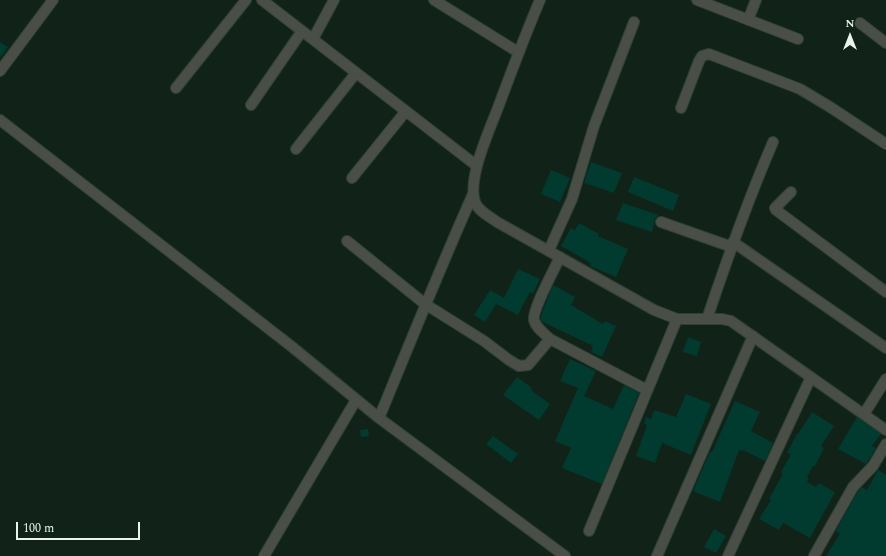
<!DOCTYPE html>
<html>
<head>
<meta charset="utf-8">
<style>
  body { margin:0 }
  #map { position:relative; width:886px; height:556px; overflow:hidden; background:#112318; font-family:Spectral,serif }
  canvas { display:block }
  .north { position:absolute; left:830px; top:16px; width:40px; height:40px; -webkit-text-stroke:3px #112318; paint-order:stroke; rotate:0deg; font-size:11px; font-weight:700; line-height:16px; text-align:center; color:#e9f4ed }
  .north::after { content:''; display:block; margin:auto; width:14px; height:18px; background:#e9f4ed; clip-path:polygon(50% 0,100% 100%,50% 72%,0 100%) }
  .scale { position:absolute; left:16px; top:522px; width:124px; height:18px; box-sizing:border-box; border:2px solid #e9f4ed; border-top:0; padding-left:5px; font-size:12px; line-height:14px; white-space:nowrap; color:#e9f4ed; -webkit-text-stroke:3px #112318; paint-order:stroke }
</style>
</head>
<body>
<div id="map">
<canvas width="886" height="556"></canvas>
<div class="north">N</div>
<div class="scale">100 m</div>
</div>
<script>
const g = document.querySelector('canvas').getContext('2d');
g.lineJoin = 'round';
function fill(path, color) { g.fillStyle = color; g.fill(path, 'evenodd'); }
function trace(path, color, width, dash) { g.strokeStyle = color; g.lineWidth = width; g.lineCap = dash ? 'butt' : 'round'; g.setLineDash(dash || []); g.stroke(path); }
fill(new Path2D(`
  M0,42L8,47L0,58Z
  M591,162L622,173L614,193L584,183Z
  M551,170L570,178L560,202L541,194Z
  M634,177L679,195L673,211L628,192Z
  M623,203L658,215L655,219L652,232L616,220Z
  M579,223L599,234L598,236L628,249L616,277L590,266L591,263L561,246L571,228L575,230Z
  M518,269L540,279L533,294L530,292L518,315L496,304L485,322L474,315L490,290L504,298Z
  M553,285L575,297L571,305L603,324L604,321L616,326L602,357L591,352L593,346L541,321V316L543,310Z
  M688,337L701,342L697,356L683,352Z
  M570,359L596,371L584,396L613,409L624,385L639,393L602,484L562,468L571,448L555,441L578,388L560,381Z
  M517,377L532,388L531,390L550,404L539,420L503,395Z
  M686,394L711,404L691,455L662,443L655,463L636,456L647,425L644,424L646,417L651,419L654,410L676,417Z
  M735,401L760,412L751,431L773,443L765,461L743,450L742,451L739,450L720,502L693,491L710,452H712Z
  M812,412L834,426L821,446L824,448L815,466H813L807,477L809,478L807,482L816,487L819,483L835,492L810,538L783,523L779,530L759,519L771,500L769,499L783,474L781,472L791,454L787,453L797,434H798Z
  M857,417L881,434L872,446L876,448L866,464L838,449Z
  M368,429L369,436L361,437L360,430Z
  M493,436L518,454L511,463L486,444Z
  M878,470L886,475V556H826L840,534L836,531L858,491L862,487L867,490Z
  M714,529L726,536L716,553L704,547Z`), '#013a2f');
const minor = new Path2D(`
  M262,0L477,166
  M434,0L518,52
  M540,0C525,35 512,70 499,105C490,129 467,178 475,202C478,211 489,216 497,222L654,310L677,319H722L731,321L886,430
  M697,0L798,39
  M748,20L756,0
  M860,23L886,43
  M313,39L334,0
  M0,71L53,0
  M176,88L246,0
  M251,105L302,31
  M681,108L699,61L702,56L709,54L800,89L830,107L886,144
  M0,120L291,346L379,418L565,556
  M296,149L356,73
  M352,178L406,111
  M791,192L775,208L776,210L886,292
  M661,222L732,247
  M347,241L425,304L484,341L509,360L519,366L528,365L550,339
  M733,242L886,348
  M549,250L572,199L594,126L634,22
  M560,257C555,268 532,310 534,320C536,328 544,333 550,339L647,390
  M707,319C727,259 748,200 773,142
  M864,414L886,379
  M379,418C410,343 440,268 473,194
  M589,531L677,319
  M264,556L356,400
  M657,556L753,336
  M728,556L811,377
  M814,556L853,487L873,466L886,444`);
trace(minor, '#2f4036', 12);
trace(minor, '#494e47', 10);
</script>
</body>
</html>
